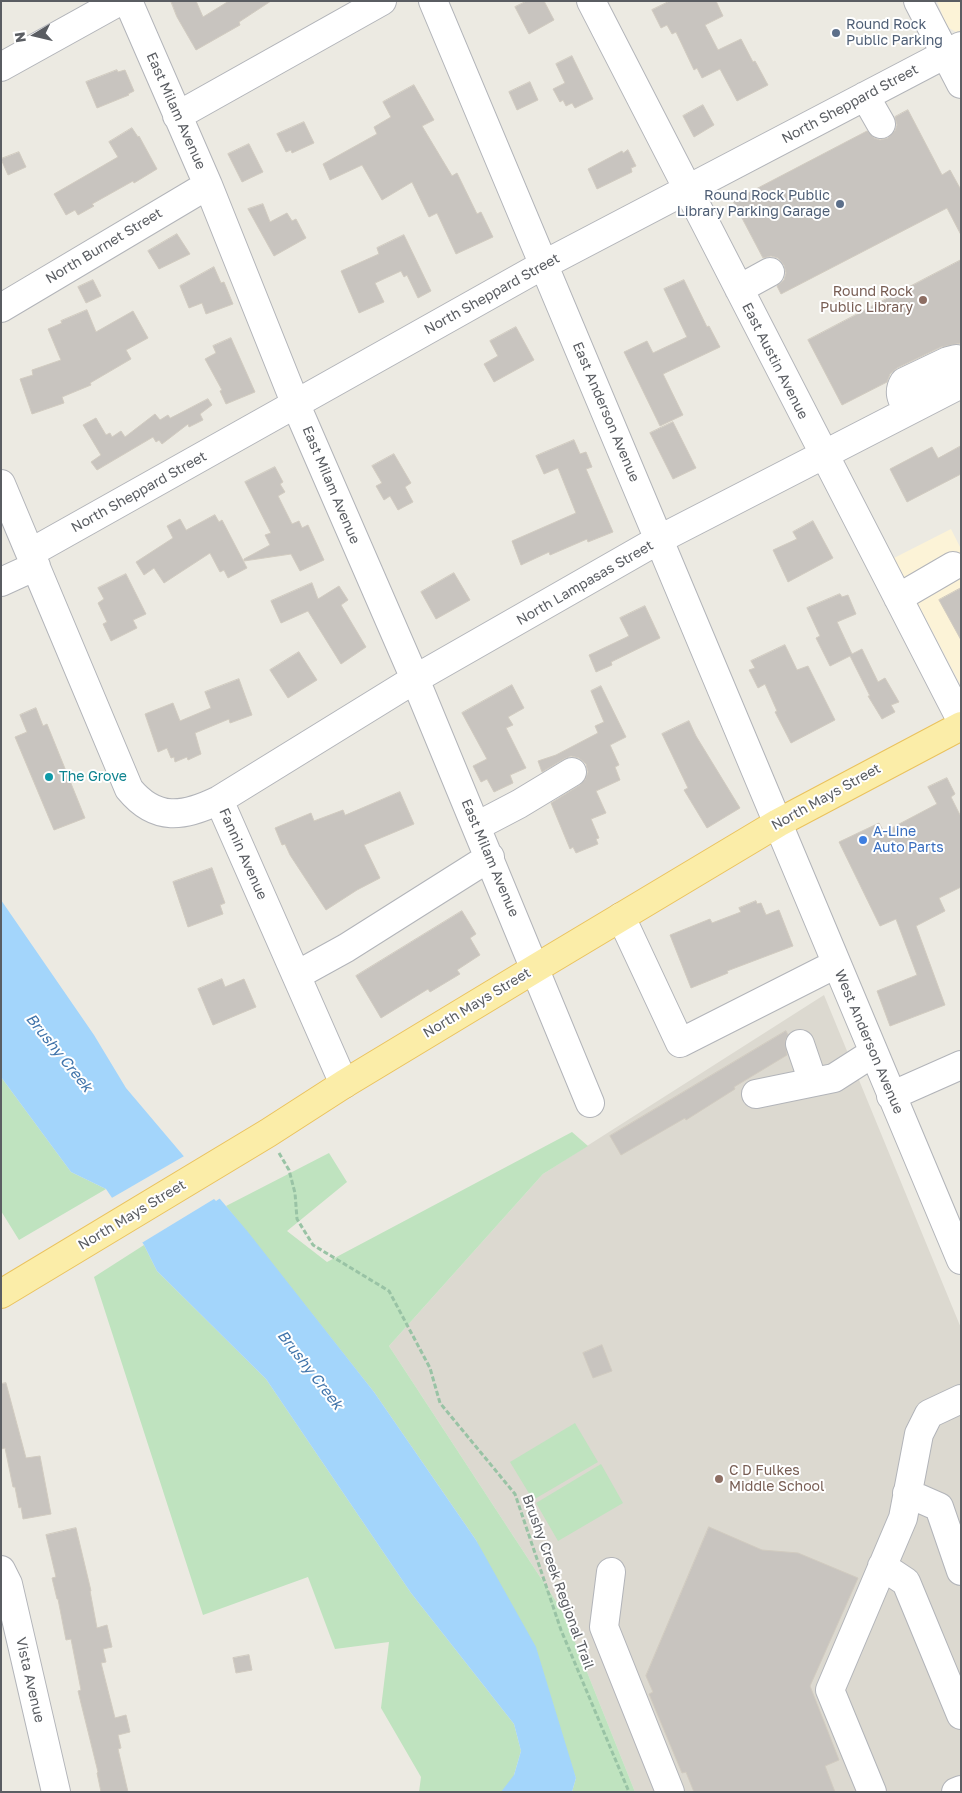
<!DOCTYPE html>
<html>
<head>
<meta charset="utf-8">
<style>
  body { margin:0 }
  #map { position:relative; width:962px; height:1793px; overflow:hidden; background:#eceae2; font-family:"Golos Text",sans-serif }
  canvas { display:block }
  .frame { position:absolute; inset:0; border:2px solid #5a5d62; pointer-events:none }
  .north { position:absolute; left:10px; top:10px; width:50px; height:50px; -webkit-text-stroke:4px #fff; paint-order:stroke; rotate:261deg; font-size:14px; font-weight:700; line-height:20px; text-align:center; color:#5a5d62 }
  .north::after { content:''; display:block; margin:auto; width:18px; height:22px; background:#5a5d62; clip-path:polygon(50% 0,100% 100%,50% 72%,0 100%) }
</style>
</head>
<body>
<div id="map">
<canvas width="962" height="1793"></canvas>
<div class="frame"></div>
<div class="north">N</div>
</div>
<script>
const g = document.querySelector('canvas').getContext('2d');
g.lineJoin = 'round';
function fill(path, color) { g.fillStyle = color; g.fill(path, 'evenodd'); }
function trace(path, color, width, dash) { g.strokeStyle = color; g.lineWidth = width; g.lineCap = dash ? 'butt' : 'round'; g.setLineDash(dash || []); g.stroke(path); }
function label(font, color, halo, rows, align = 'center') {
  g.font = font + ' "Golos Text",sans-serif'; g.lineWidth = 4; g.setLineDash([]); g.textBaseline = 'middle'; g.strokeStyle = halo; g.fillStyle = color; for (const [text, x, y, turn = 0] of rows) {
    g.save(); g.translate(x, y); g.rotate((+turn || 0) * Math.PI / 180); g.textAlign = isNaN(turn) ? turn : align; if (halo) g.strokeText(text, 0, 0); g.fillText(text, 0, 0); g.restore();
  }
}
fill(new Path2D(`
  M937,1H961V31L956,32L947,27Z
  M951,529L961,549V686L894,558Z`), '#fcf3d7');
fill(new Path2D(`
  M824,995L961,1328V1792H635L563,1612L389,1346L543,1174Z`), '#dcd9d0');
fill(new Path2D(`
  M1,1077L71,1172L106,1189L19,1240L1,1211Z
  M572,1132L588,1146L543,1174L389,1346L563,1612L635,1792H572L576,1778L476,1540L374,1392L226,1206L329,1153L347,1182L287,1231L327,1262Z
  M144,1245L157,1271L266,1379L411,1593L514,1724L521,1751L514,1775L535,1792H419L421,1777L381,1708L389,1642L335,1649L308,1577L203,1615L94,1277Z
  M575,1423L598,1462L533,1500L510,1462Z
  M601,1464L623,1503L558,1541L536,1503Z`), '#bfe3bf');
fill(new Path2D(`
  M1,900L94,1035L126,1088L248,1232L374,1392L476,1540L536,1647L576,1778L572,1792H501L514,1775L521,1751L514,1724L411,1593L266,1379L157,1271L144,1245L106,1189L71,1172L1,1077Z`), '#a3d5fb');
fill(new Path2D(`
  M186,1155L222,1197L216,1201L214,1199L140,1244L110,1199Z`), '#eceae2');
const building = new Path2D(`
  M171,1H196L203,17L229,1H271L239,22L240,25L196,50L177,17Z
  M527,1H544L554,20L529,34L515,7Z
  M670,1H716L723,16L705,25L718,50L741,39L753,62L755,61L768,85L737,101L720,69L702,78L697,68L694,70L676,32L672,34L667,25L661,28L652,10Z
  M572,56L593,99L575,108L572,103L566,106L563,100L560,102L553,89L565,83L556,64Z
  M117,70L118,72L125,70L134,91L128,94L129,95L97,108L86,82Z
  M530,82L538,100L517,110L509,92Z
  M414,85L434,120L422,126L452,176L457,173L477,214L481,212L493,237L456,254L437,213L429,217L412,182L382,200L362,165L330,180L323,164L377,134L374,127L391,117L383,102Z
  M703,105L714,125L694,137L683,116Z
  M908,110L942,175L950,170L961,190V235L947,208L781,294L777,286L784,280L786,273L784,265L778,258L771,256L763,258L733,201L867,131L874,138L880,140L888,138L895,131L897,125L895,117Z
  M304,122L314,143L292,153L291,150L286,152L277,134Z
  M132,128L138,137L139,136L157,169L134,183L133,181L92,204L94,206L78,215L75,210L66,215L54,194L118,157L109,142Z
  M249,144L263,172L242,182L228,154Z
  M628,150L636,166L631,168L632,172L597,189L588,169L622,151L623,153Z
  M19,152L26,167L8,175L1,159Z
  M263,204L270,222L287,213L292,221L296,219L306,238L274,256L248,209Z
  M177,234L190,254L159,269L148,251Z
  M404,235L431,291L418,298L407,275L404,277L401,271L375,283L384,302L359,313L341,271L379,254L377,248Z
  M961,260V343L941,347L897,368L890,374L887,382L842,405L808,340Z
  M214,267L221,283L224,282L233,304L206,314L202,303L189,308L180,286Z
  M93,280L101,296L86,303L78,287Z
  M684,280L707,327L709,326L720,347L663,374L683,415L660,426L624,352L647,341L653,353L687,337L664,289Z
  M87,310L96,332L133,311L148,338L126,350L131,359L90,383L91,385L62,397L64,403L32,414L20,379L33,375L32,370L61,360L48,329L62,323L61,321Z
  M516,327L534,360L494,382L484,364L498,356L490,341Z
  M231,338L255,392L226,404L220,391L222,390L205,359L216,353L213,346Z
  M208,399L212,405L200,414L203,420L189,427L188,424L162,444L159,440L156,442L153,437L97,470L91,462L101,455L83,425L96,418L106,435L110,433L112,437L121,431L125,437L155,414L160,420L168,415L170,418Z
  M673,422L696,468L673,479L650,433Z
  M574,440L580,454L586,452L592,467L586,469L613,532L588,542L587,539L550,555L549,552L521,565L512,541L576,513L558,468L544,474L536,456Z
  M961,446V474L907,502L890,469L932,447L938,458Z
  M394,454L411,483L405,487L413,502L398,510L390,496L384,500L376,486L382,483L372,466Z
  M275,467L283,482L280,484L285,492L278,496L292,524L299,521L302,528L308,525L324,560L300,571L291,554L244,561V559L270,545L265,535L271,533L245,482Z
  M215,515L219,522L222,520L247,568L228,578L224,570L220,572L210,553L164,583L154,568L144,575L136,562L173,538L167,526L180,519L186,530Z
  M813,521L833,558L788,582L773,550L797,539L793,532Z
  M454,573L470,600L436,619L421,592Z
  M126,574L146,614L133,620L137,628L111,641L103,624L107,622L98,603L104,599L98,588Z
  M312,583L318,599L339,586L348,600L341,605L366,647L341,664L308,611L281,623L271,601Z
  M961,588V640L939,600Z
  M840,594L842,597L848,595L856,614L837,622L852,654L862,649L878,682L885,678L899,702L891,705L895,712L882,719L868,696H870L850,656L830,666L816,638L820,636L807,608Z
  M645,606L660,638L611,662L612,665L596,672L589,655L629,636L620,618Z
  M785,645L797,670L808,666L835,720L791,743L775,712L777,711L765,684L758,688L749,670L755,668L751,661Z
  M299,652L317,680L288,698L270,670Z
  M239,679L252,715L230,723L229,719L195,733L201,754L188,760L187,757L175,762L174,757L171,758L167,748L158,752L145,714L173,703L180,721L211,708L205,692Z
  M512,685L524,708L508,717L513,725L506,728L526,768L510,775L513,783L494,792L487,779L481,782L473,766L487,759L462,713Z
  M601,686L626,737L610,745L619,765L615,767L620,780L596,791L606,813L591,819L599,838L596,839L598,844L576,853L573,847L570,849L551,803L580,785L585,780L588,772L586,764L579,758L571,756L564,759L542,772L538,761L556,755L598,733L595,726L604,722L591,691Z
  M36,708L43,726L47,724L85,818L54,830L15,737L27,732L20,715Z
  M689,721L696,736L740,808L707,828L684,790L688,788L662,734Z
  M947,778L955,794L951,797L961,817V887L939,898L945,911L916,926L945,1005L890,1026L877,991L917,975L896,919L880,926L839,842L879,823L884,832L937,804L928,787Z
  M400,792L414,824L364,845L380,878L357,890L326,910L290,855L285,844L282,845L275,828L311,813L314,821L343,810L345,815Z
  M212,868L225,903L220,905L223,914L188,927L173,882Z
  M756,901L757,904L761,903L766,915L779,910L793,946L727,971L728,973L691,988L670,935L710,919L712,923L741,912L739,908Z
  M462,911L476,934L470,938L480,955L457,970L460,974L430,992L428,989L381,1018L356,976Z
  M222,979L225,987L244,979L256,1007L213,1025L198,989Z
  M786,1031L788,1035L785,1041L787,1055L734,1087L735,1089L686,1120L685,1118L621,1155L610,1136Z
  M602,1345L612,1371L593,1378L583,1353Z
  M6,1383L26,1458L40,1456L51,1514L23,1519L21,1507L19,1508L15,1487H13L5,1448L1,1449V1384Z
  M709,1527L762,1550L798,1553L858,1578L810,1686L839,1760L825,1766L835,1792H694L686,1772L682,1773L649,1694L653,1692L646,1676Z
  M76,1528L91,1591H90L97,1628L107,1625L112,1647L103,1649L106,1662L101,1663L115,1718L126,1715L130,1732L118,1735L121,1748L118,1749L128,1792H101L97,1773L98,1772L78,1691L81,1690L71,1639L66,1640L58,1599H57L52,1578L56,1577L46,1535Z
  M249,1655L252,1670L236,1673L233,1658Z`);
fill(building, '#c8c4bf');
trace(building, '#d1cbc0', 1);
const minor = new Path2D(`
  M128,1L208,185L296,405L415,679L590,1103
  M433,1L961,1260
  M591,1L961,720
  M918,1L961,84
  M1,67L120,1
  M865,96L881,124
  M177,116L382,1
  M739,289L770,272
  M1,308L208,185
  M908,411C903,401 897,393 904,382L948,361L956,359L961,362
  M1,484L129,789C156,822 184,817 219,800L415,679L660,539L961,384
  M30,553L543,265L961,46
  M1,582L36,566
  M898,598L953,566
  M219,800L344,1084
  M477,826L519,804L572,772
  M621,917L680,1043L836,964
  M297,975L346,948L490,857
  M800,1044L813,1082
  M756,1094L834,1078L873,1053
  M891,1096L961,1065
  M907,1493L939,1507L961,1571
  M882,1566L906,1582L961,1715
  M1,1570L8,1584L56,1792
  M611,1572L604,1627L670,1792
  M872,1792L830,1690L903,1518L919,1434L929,1414L961,1399
  M956,1792L961,1790`);
const major = new Path2D(`
  M1,1294L268,1133L344,1084L536,968L778,823L961,726`);
trace(minor, '#b2b4b9', 30);
trace(major, '#eac25d', 30);
trace(new Path2D(`
  M279,1153L289,1170L295,1193L297,1219L313,1245L389,1291L430,1368L440,1403L515,1494L561,1630L629,1792`), '#99c3a5', 3, [5, 2.5]);
trace(minor, '#fff', 28);
trace(major, '#fbeda8', 28);
for (const [x, y, r, color] of [
  [836,33,5,"#5c6f8a"],
  [840,204,5,"#5c6f8a"],
  [923,300,5,"#8d6e63"],
  [49,777,5,"#0f9aa8"],
  [863,840,5,"#3f7fe0"],
  [719,1479,5,"#8d6e63"]
]) { const dot = new Path2D(); dot.arc(x, y, r, 0, 2 * Math.PI); g.fillStyle = color; g.fill(dot); trace(dot, '#fff', 2); }
label('14px', '#4e5e75', '#fff', [
  ["Round Rock",846,25],
  ["Public Parking",846,41],
  ["Round Rock Public",830,196,"right"],
  ["Library Parking Garage",830,212,"right"]
], 'left');
label('14px', '#5a5d62', '#fff', [
  ["North Sheppard Street",850,104,-28],
  ["East Milam Avenue",176,111,66],
  ["North Burnet Street",104,246,-31],
  ["North Sheppard Street",492,294,-29],
  ["East Austin Avenue",775,361,63],
  ["East Anderson Avenue",606,412,67],
  ["East Milam Avenue",331,485,67],
  ["North Sheppard Street",139,492,-29],
  ["North Lampasas Street",585,583,-30],
  ["North Mays Street",826,797,-29],
  ["Fannin Avenue",243,854,66],
  ["East Milam Avenue",490,858,67],
  ["North Mays Street",477,1003,-31],
  ["West Anderson Avenue",869,1042,67],
  ["North Mays Street",132,1215,-31],
  ["Brushy Creek Regional Trail",558,1582,70],
  ["Vista Avenue",30,1680,77]
]);
label('14px', '#785e54', '#fff', [
  ["Round Rock",913,292],
  ["Public Library",913,308],
  ["C D Fulkes",729,1471,"left"],
  ["Middle School",729,1487,"left"]
], 'right');
label('14px', '#0d838f', '#fff', [
  ["The Grove",59,777]
], 'left');
label('14px', '#366cbe', '#fff', [
  ["A-Line",873,832],
  ["Auto Parts",873,848]
], 'left');
label('italic 15px', '#4275ab', '#fff', [
  ["Brushy Creek",59,1053,51],
  ["Brushy Creek",310,1370,52]
]);
</script>
</body>
</html>
